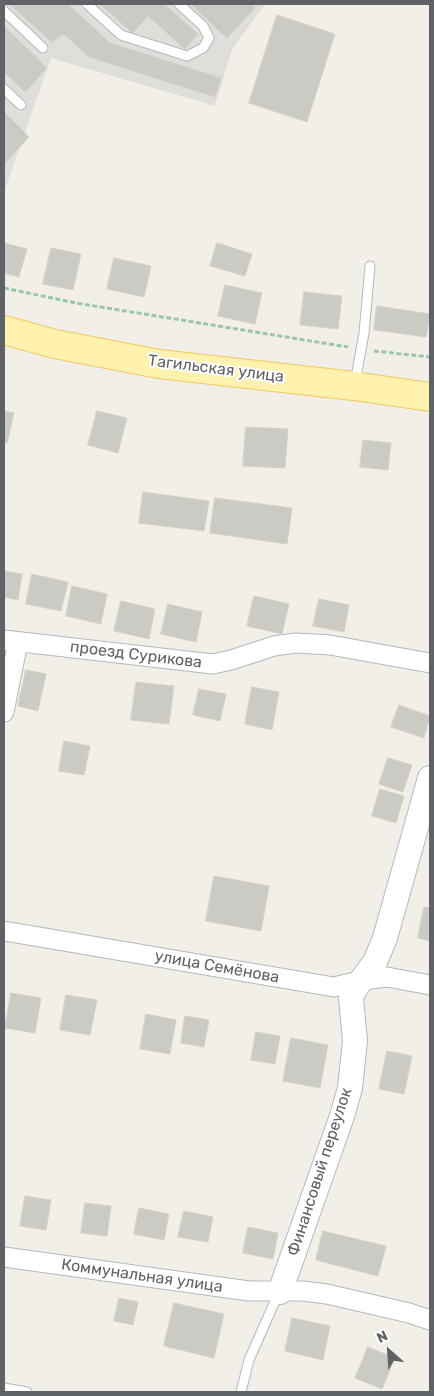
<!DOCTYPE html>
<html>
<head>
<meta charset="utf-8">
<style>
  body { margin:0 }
  #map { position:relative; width:434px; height:1396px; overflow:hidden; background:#f1efe8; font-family:Rubik,sans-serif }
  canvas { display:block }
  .frame { position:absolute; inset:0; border:5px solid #5f6368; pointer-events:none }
  .north { position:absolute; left:364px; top:1326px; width:50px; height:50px; -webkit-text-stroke:4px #fff; paint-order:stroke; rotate:334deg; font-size:14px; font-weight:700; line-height:20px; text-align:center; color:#5f6368 }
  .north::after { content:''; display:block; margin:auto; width:18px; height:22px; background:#5f6368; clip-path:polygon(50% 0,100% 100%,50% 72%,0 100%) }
</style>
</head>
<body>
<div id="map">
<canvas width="434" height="1396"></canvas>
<div class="frame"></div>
<div class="north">N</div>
</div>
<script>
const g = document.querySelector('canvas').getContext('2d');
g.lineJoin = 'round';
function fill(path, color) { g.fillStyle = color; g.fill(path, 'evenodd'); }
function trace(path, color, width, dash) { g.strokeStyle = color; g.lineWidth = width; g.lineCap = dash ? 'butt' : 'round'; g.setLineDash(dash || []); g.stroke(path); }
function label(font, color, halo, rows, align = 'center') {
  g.font = font + ' Rubik,sans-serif'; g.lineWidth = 4; g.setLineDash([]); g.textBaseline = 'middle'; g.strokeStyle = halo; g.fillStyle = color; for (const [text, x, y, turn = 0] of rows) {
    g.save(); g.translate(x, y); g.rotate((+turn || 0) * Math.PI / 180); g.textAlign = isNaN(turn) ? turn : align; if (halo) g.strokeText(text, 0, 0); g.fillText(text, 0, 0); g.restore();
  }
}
fill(new Path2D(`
  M4,4H265L232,49L215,106L51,58L4,192Z`), '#e0deda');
const building = new Path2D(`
  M10,4H68L110,43L221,78L215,97L89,57L64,34L52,42Z
  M100,4H164L198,34L185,49L148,16L133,33Z
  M191,4H250L255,8L227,38Z
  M277,15L335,34L307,122L249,103Z
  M4,26L47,68L25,92L4,72Z
  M4,112L29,137L4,164Z
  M4,243L27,249L19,277L4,273Z
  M217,243L252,254L245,276L210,266Z
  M51,248L81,254L73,290L43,284Z
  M114,258L151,266L144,297L107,289Z
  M225,285L262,293L255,324L218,316Z
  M304,292L342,296L338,329L300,325Z
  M377,306L430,314L426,337L374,330Z
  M4,411L14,413L7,443L4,442Z
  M97,411L127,418L118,453L88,445Z
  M246,427L288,429L285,468L243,466Z
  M363,440L391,443L388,470L360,467Z
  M143,492L209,501L204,531L139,523Z
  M215,498L292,508L287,544L210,533Z
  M4,571L22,574L18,600L4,597Z
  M32,574L68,582L61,611L26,604Z
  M72,586L107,594L101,624L66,616Z
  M254,596L289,604L282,634L247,626Z
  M319,599L349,605L344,632L313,626Z
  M121,601L155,609L149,639L114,631Z
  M168,604L202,612L196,642L161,634Z
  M26,670L46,674L38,711L18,706Z
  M136,682L174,686L169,724L131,720Z
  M252,687L279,692L272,730L245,724Z
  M199,689L226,694L220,721L193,715Z
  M399,705L430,716L424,738L391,727Z
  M64,741L90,746L84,775L59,771Z
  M388,758L412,765L403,792L379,784Z
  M380,789L404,796L396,823L372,816Z
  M214,876L269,886L261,931L206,921Z
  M424,907L430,908V941L418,938Z
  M11,993L41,998L35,1033L5,1028Z
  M66,995L97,1000L90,1035L60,1030Z
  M146,1014L176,1020L170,1054L140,1049Z
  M185,1016L209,1020L204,1047L181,1043Z
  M256,1032L280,1036L275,1064L251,1060Z
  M291,1038L328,1045L320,1088L283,1081Z
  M387,1051L412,1056L404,1094L379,1089Z
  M25,1196L51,1200L46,1230L20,1226Z
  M85,1203L111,1206L107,1236L81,1233Z
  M139,1208L169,1214L164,1240L134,1234Z
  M184,1211L213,1217L208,1242L178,1237Z
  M248,1227L278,1233L273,1259L243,1253Z
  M323,1231L386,1246L378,1276L316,1260Z
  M119,1298L138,1302L133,1325L114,1321Z
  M174,1303L224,1314L214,1358L164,1346Z
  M292,1318L330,1326L323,1360L285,1351Z
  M368,1347L395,1358L382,1389L355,1378Z`);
fill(building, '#cccac5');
trace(building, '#d6d1c6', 1);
const service = new Path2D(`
  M87,4L121,35L187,56L203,48L209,38L203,26L179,4
  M4,11L43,48
  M4,89L21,105
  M355,383L364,333L370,266
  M4,1388L27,1392
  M241,1392L249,1360L279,1292`);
const minor = new Path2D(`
  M4,640L213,664L231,660L274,646L296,643L330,645L430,663
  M4,712L18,642
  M4,931L334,987L363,980L387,977L430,985
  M4,1257L249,1291H303L327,1294L409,1313L430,1320`);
const tertiary = new Path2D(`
  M280,1292L342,1116L350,1088L355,1041L351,998L355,989L375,962L385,938L430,778`);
const primary = new Path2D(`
  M4,330L55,344L159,364L354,386L430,397`);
trace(service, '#b5b8bc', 11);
trace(minor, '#b5b8bc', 21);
trace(tertiary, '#b5b8bc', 26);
trace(primary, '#f2c960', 30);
trace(new Path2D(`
  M4,288L76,303L348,347
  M374,351L430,357`), '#9cc7a9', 3, [5, 2.5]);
trace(service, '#fff', 9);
trace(minor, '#fff', 19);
trace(tertiary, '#fff', 24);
trace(primary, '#fff2af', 28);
label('16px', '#5f6368', '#fff', [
  ["Тагильская улица",216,369,7],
  ["проезд Сурикова",136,655,7],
  ["улица Семёнова",217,967,10],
  ["Финансовый переулок",320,1172,-72],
  ["Коммунальная улица",142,1276,8]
]);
</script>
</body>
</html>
